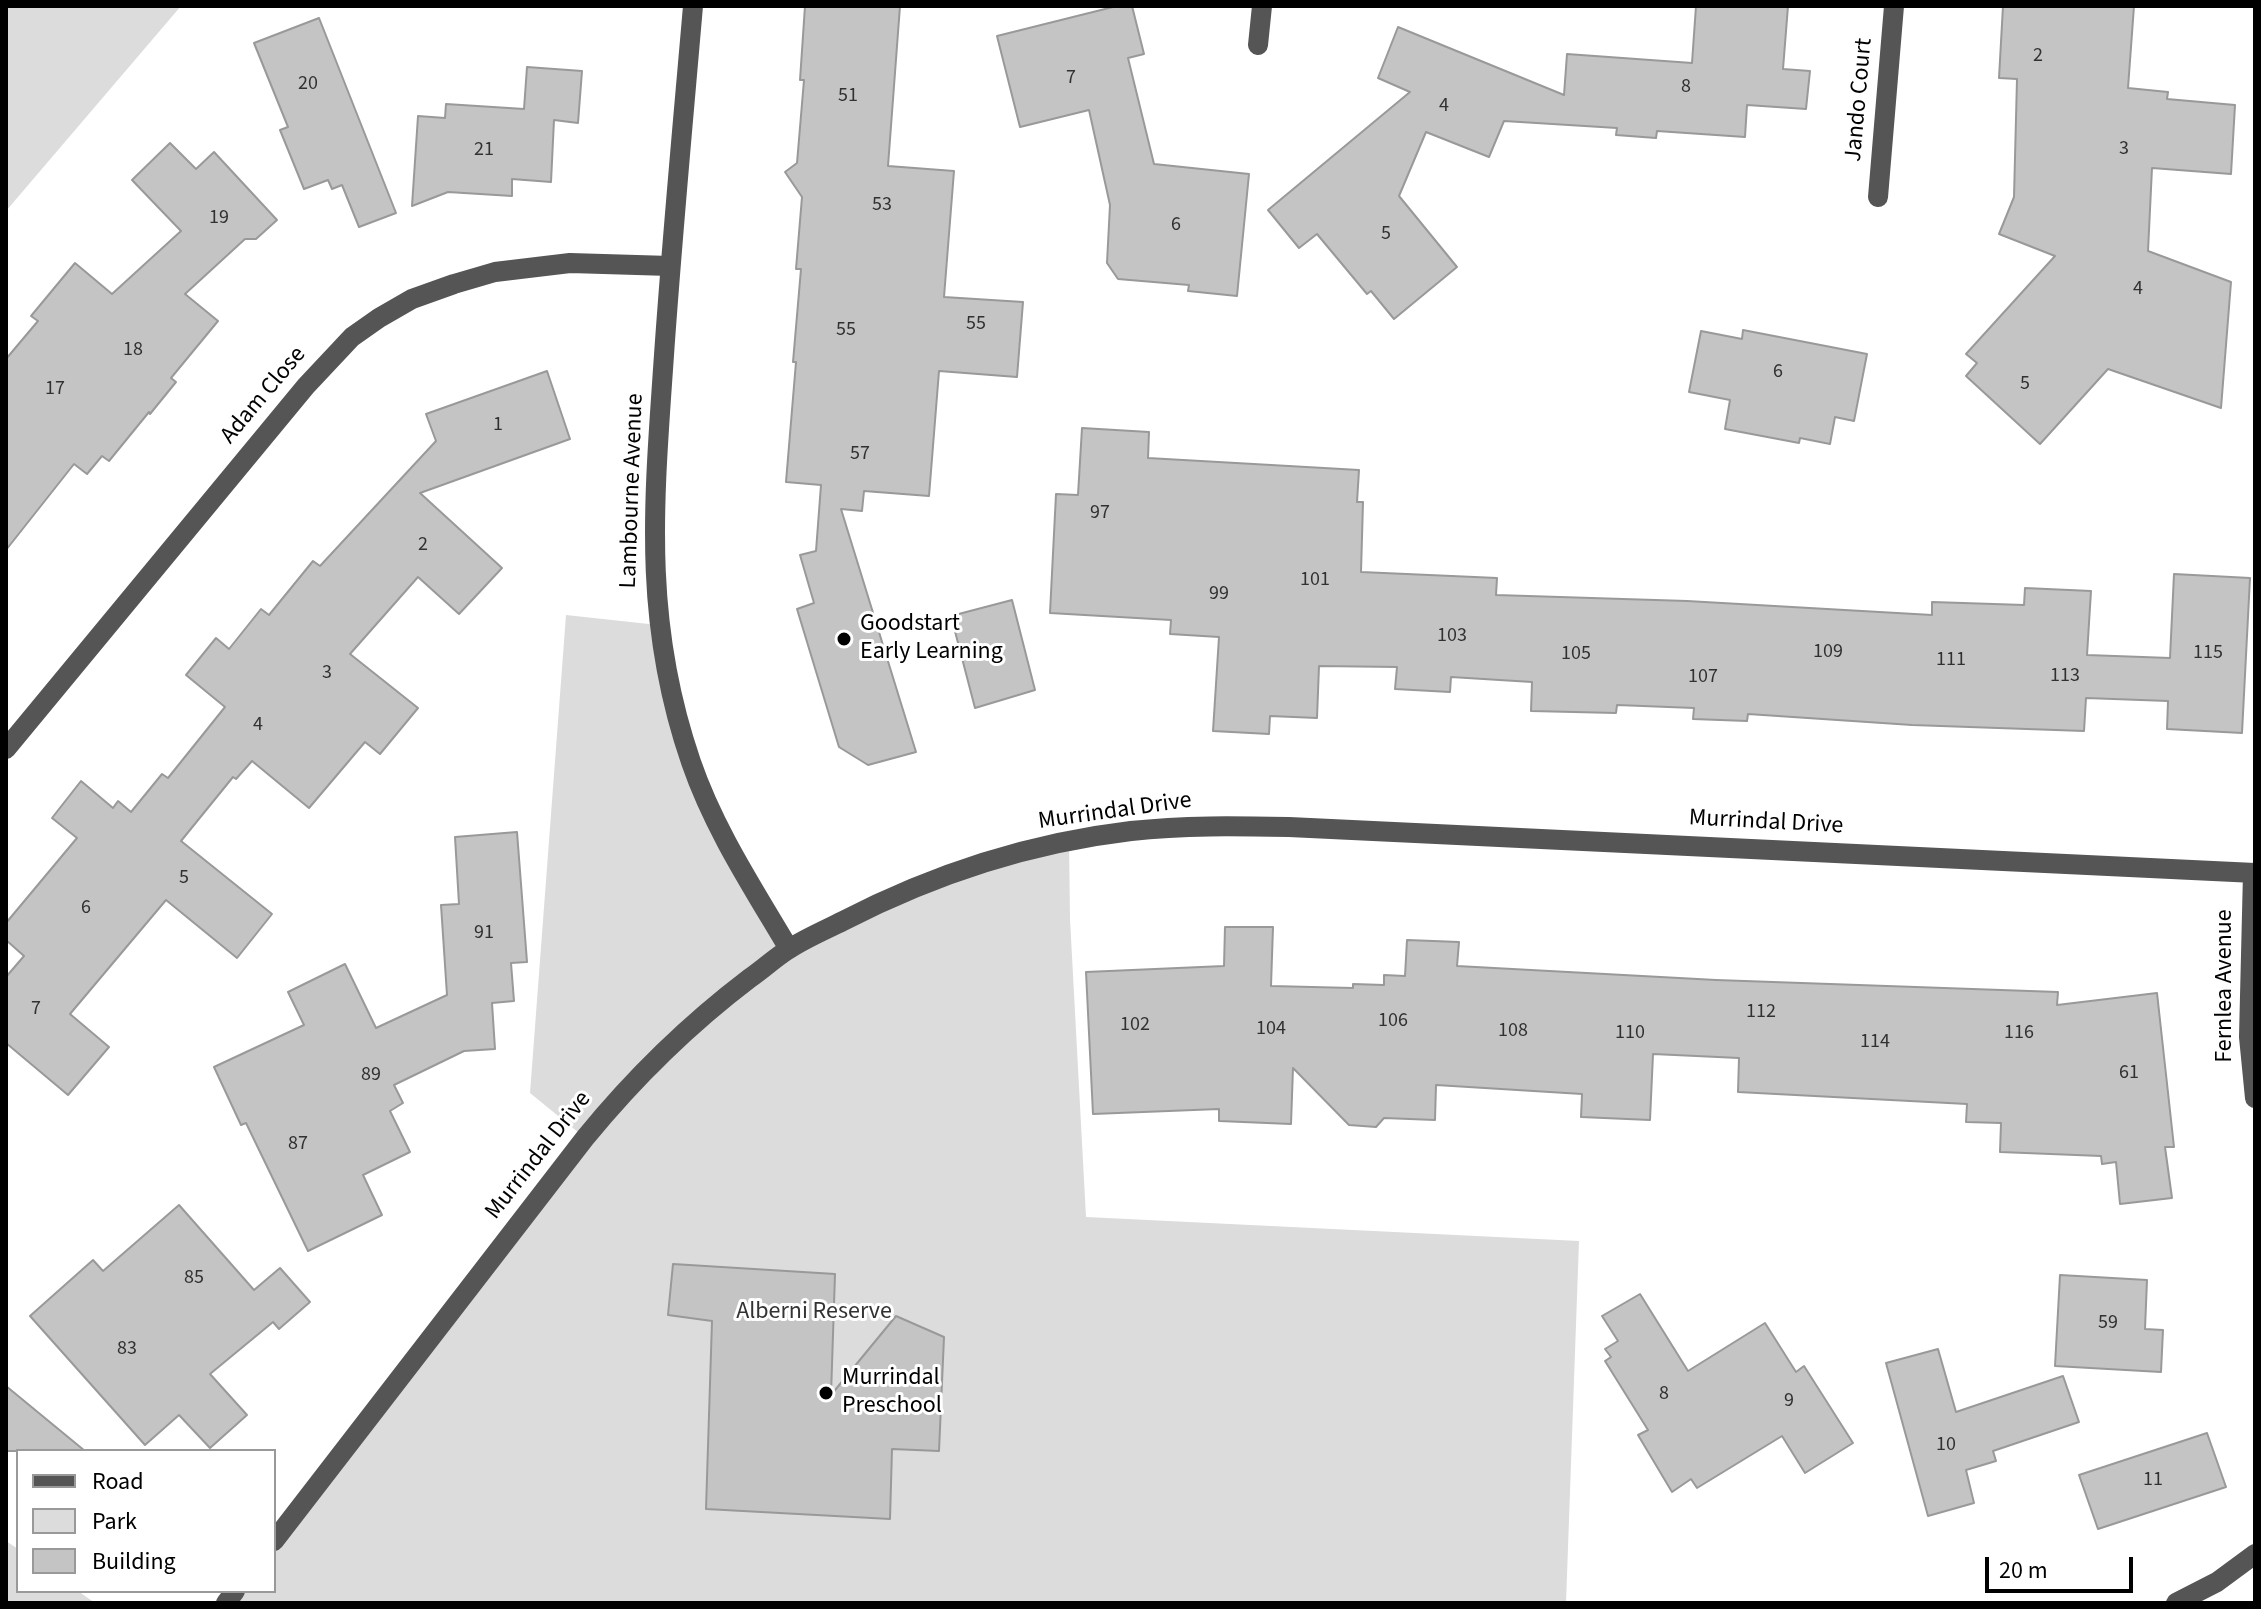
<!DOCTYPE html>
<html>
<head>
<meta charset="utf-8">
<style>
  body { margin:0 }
  #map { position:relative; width:2261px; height:1609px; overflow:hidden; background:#fff; font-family:"Source Sans 3",sans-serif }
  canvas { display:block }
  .frame { position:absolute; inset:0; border:8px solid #000; pointer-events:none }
  .legend { position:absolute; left:16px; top:1449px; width:260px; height:144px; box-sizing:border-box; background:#fff; border:2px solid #999; margin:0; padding:10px 14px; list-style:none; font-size:24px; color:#000 }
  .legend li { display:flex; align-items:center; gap:16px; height:40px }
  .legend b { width:40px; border:2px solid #999 }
  .scale { position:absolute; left:1985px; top:1557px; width:148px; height:36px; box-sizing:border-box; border:4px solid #000; border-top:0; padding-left:10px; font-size:24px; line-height:28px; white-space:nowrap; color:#000; -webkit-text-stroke:6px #fff; paint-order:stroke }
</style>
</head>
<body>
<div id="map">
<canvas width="2261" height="1609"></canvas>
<div class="frame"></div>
<ul class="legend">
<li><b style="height:10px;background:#555"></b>Road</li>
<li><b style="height:22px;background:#dcdcdc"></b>Park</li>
<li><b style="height:22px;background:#c4c4c4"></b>Building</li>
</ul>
<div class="scale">20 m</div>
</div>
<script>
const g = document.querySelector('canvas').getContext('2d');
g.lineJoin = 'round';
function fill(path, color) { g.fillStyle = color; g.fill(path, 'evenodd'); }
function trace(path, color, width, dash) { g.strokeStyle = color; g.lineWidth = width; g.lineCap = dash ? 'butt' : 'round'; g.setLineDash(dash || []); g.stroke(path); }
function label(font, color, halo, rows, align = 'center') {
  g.font = font + ' "Source Sans 3",sans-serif'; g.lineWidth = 6; g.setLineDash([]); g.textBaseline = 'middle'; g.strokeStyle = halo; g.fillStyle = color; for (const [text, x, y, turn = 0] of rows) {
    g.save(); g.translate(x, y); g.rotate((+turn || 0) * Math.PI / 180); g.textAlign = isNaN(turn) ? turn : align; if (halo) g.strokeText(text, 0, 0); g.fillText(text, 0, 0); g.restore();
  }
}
fill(new Path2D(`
  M6,6H181L6,211Z
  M566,615L658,625L691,761L789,949L858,914L1069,840L1070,919L1086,1217L1579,1241L1566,1603H226L235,1591H274V1541L584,1137L530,1093Z
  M6,1541L18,1549V1591H78L95,1603H6Z`), '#dcdcdc');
const building = new Path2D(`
  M805,6H900L888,166L954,171L944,297L1023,302L1017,377L939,371L929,496L864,491L862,511L841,509L916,752L868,765L839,747L797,609L814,603L800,555L816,551L821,485L786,482L796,362H793L801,269H796L802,197L785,172L797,163L804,80H800Z
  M1117,6H1132L1144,54L1128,58L1154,164L1249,174L1237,296L1188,291L1189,285L1118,279L1107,263L1110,205L1089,110L1020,127L997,36Z
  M1696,6H1788L1783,69L1810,71L1806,109L1747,105L1745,137L1657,131L1656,138L1616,135L1617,128L1504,121L1489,157L1426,132L1399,196L1457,267L1394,319L1371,291L1367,294L1317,234L1299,248L1268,210L1410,92L1378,78L1398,27L1564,95L1567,54L1692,63Z
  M2003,6H2134L2128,88L2168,92L2167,99L2235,105L2231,174L2152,168L2148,251L2231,282L2221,408L2108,369L2040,444L1966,376L1977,363L1966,354L2055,256L1999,234L2014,197L2017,79L1999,78Z
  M319,18L396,213L359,227L342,185L332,189L328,180L304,189L280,130L288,127L254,43Z
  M527,67L582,71L578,123L554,120L551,182L512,179V196L448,192L412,206L418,116L445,118L446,104L524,109Z
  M170,143L196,169L214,152L277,220L256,239H245L185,294L218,321L171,378L176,382L150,414L149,412L109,461L102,456L87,474L74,464L6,550V359L38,321L31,316L75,263L112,294L181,231L132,180Z
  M1743,330L1867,354L1854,421L1835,417L1830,444L1800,438L1799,443L1725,429L1730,400L1689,392L1701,331L1742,339Z
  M547,371L570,439L420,493L502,568L459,614L418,577L350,654L418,708L380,754L365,742L309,808L252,761L236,779L233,777L181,841L272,914L237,958L166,900L70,1014L109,1047L68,1095L6,1043V977L24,956L6,940V923L77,838L52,818L81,781L113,808L118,801L131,812L162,774L168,778L225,707L186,675L216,638L229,649L261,609L269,615L313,561L320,566L436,441L426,414Z
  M1082,428L1149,432L1148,458L1359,470L1357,502H1363L1361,572L1497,578L1496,595L1687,601L1932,615V602L2024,605L2025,588L2091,591L2087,655L2170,658L2174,574L2250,578L2242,733L2167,729L2168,701L2086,698L2084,731L1912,725L1748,714L1747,721L1693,719L1694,708L1617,705L1616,713L1531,711L1532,682L1451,677L1450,692L1395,689L1397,667L1319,666L1317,718L1270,716L1269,734L1213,731L1219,637L1170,634L1171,620L1050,613L1056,494L1078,495Z
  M1012,600L1035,690L975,708L951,616Z
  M517,832L527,962L511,963L514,1001L492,1003L495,1049L464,1051L394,1085L403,1103L390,1111L410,1152L363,1175L382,1215L308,1251L246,1123L241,1125L214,1067L304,1025L288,992L345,964L376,1028L447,995L441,905L459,904L455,837Z
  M1225,927H1273L1271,986L1353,988V984L1384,985V975L1405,976L1407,940L1459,942L1457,966L1716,980L2058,992L2057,1005L2157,993L2174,1147H2165L2172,1198L2120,1204L2116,1162L2102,1164L2101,1156L2000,1152L2001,1123L1966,1122L1967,1104L1738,1092L1739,1058L1653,1054L1650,1120L1581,1117L1582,1094L1436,1085L1435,1120L1384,1118L1376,1127L1349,1125L1293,1068L1291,1124L1219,1121V1109L1093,1114L1086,972L1224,966Z
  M179,1205L254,1290L280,1268L310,1302L279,1329L273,1322L210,1374L247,1415L210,1448L179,1415L145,1445L30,1316L93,1260L103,1271Z
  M673,1264L835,1274L831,1395L896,1316L944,1337L939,1451L892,1449L890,1519L706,1509L712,1321L668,1315Z
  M2060,1275L2147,1280L2145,1329L2163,1330L2161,1372L2055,1366Z
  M1640,1294L1688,1371L1765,1323L1796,1372L1804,1366L1853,1443L1805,1473L1782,1436L1697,1488L1691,1479L1672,1492L1638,1435L1648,1430L1605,1361L1611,1357L1605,1349L1618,1341L1602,1316Z
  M1938,1349L1956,1412L2063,1376L2079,1422L1993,1451L1996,1461L1966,1470L1974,1503L1928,1516L1886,1363Z
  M6,1386L85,1451H6Z
  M2207,1433L2226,1487L2098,1529L2079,1475Z`);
fill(building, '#c4c4c4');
trace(building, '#999', 2);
trace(new Path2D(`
  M693,6C683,122 672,239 664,355C654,501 642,620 691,762C714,829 753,888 789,949
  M1258,45L1262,6
  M1878,197L1894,6
  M6,749L306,386L352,337L379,318L412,299L454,284L495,272L570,263L670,266
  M2253,873L2249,1037L2255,1098
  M274,1541L585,1138C634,1078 688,1025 750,978C763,969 776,957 789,949C806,938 825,930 843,921C934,874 1029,843 1131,831C1184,825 1236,826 1289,827L2255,873
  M226,1603L235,1591
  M2176,1603L2217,1582L2255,1554`), '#555', 20);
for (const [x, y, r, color] of [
  [844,639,8,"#000"],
  [826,1393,8,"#000"]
]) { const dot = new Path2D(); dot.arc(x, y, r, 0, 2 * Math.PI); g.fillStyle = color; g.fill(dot); trace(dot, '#fff', 3); }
label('20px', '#313131', null, [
  ["2",2038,57],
  ["7",1071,79],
  ["20",308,85],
  ["8",1686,88],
  ["51",848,97],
  ["4",1444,107],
  ["3",2124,150],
  ["21",484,151],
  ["53",882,206],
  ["19",219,219],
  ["6",1176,226],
  ["5",1386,235],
  ["4",2138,290],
  ["55",976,325],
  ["55",846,331],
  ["18",133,351],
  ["6",1778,373],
  ["5",2025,385],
  ["17",55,390],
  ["1",498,426],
  ["57",860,455],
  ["97",1100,514],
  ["2",423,546],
  ["101",1315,581],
  ["99",1219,595],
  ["103",1452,637],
  ["109",1828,653],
  ["115",2208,654],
  ["105",1576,655],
  ["111",1951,661],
  ["3",327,674],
  ["113",2065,677],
  ["107",1703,678],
  ["4",258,726],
  ["5",184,879],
  ["6",86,909],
  ["91",484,934],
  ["7",36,1010],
  ["112",1761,1013],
  ["106",1393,1022],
  ["102",1135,1026],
  ["104",1271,1030],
  ["108",1513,1032],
  ["110",1630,1034],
  ["116",2019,1034],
  ["114",1875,1043],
  ["61",2129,1074],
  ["89",371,1076],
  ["87",298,1145],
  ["85",194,1279],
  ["59",2108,1324],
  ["83",127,1350],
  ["8",1664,1395],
  ["9",1789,1402],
  ["10",1946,1446],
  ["11",2153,1481]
]);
label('24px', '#000', '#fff', [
  ["Jando Court",1860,100,-85],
  ["Adam Close",264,396,-50],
  ["Lambourne Avenue",633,491,-88],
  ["Murrindal Drive",1115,812,-8],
  ["Murrindal Drive",1766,823,3],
  ["Fernlea Avenue",2226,986,-90],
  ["Murrindal Drive",539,1156,-52]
]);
label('24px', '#000', '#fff', [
  ["Goodstart",860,625],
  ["Early Learning",860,653],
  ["Murrindal",842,1379],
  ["Preschool",842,1407]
], 'left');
label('24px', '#333', '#fff', [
  ["Alberni Reserve",814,1313]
]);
</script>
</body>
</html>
